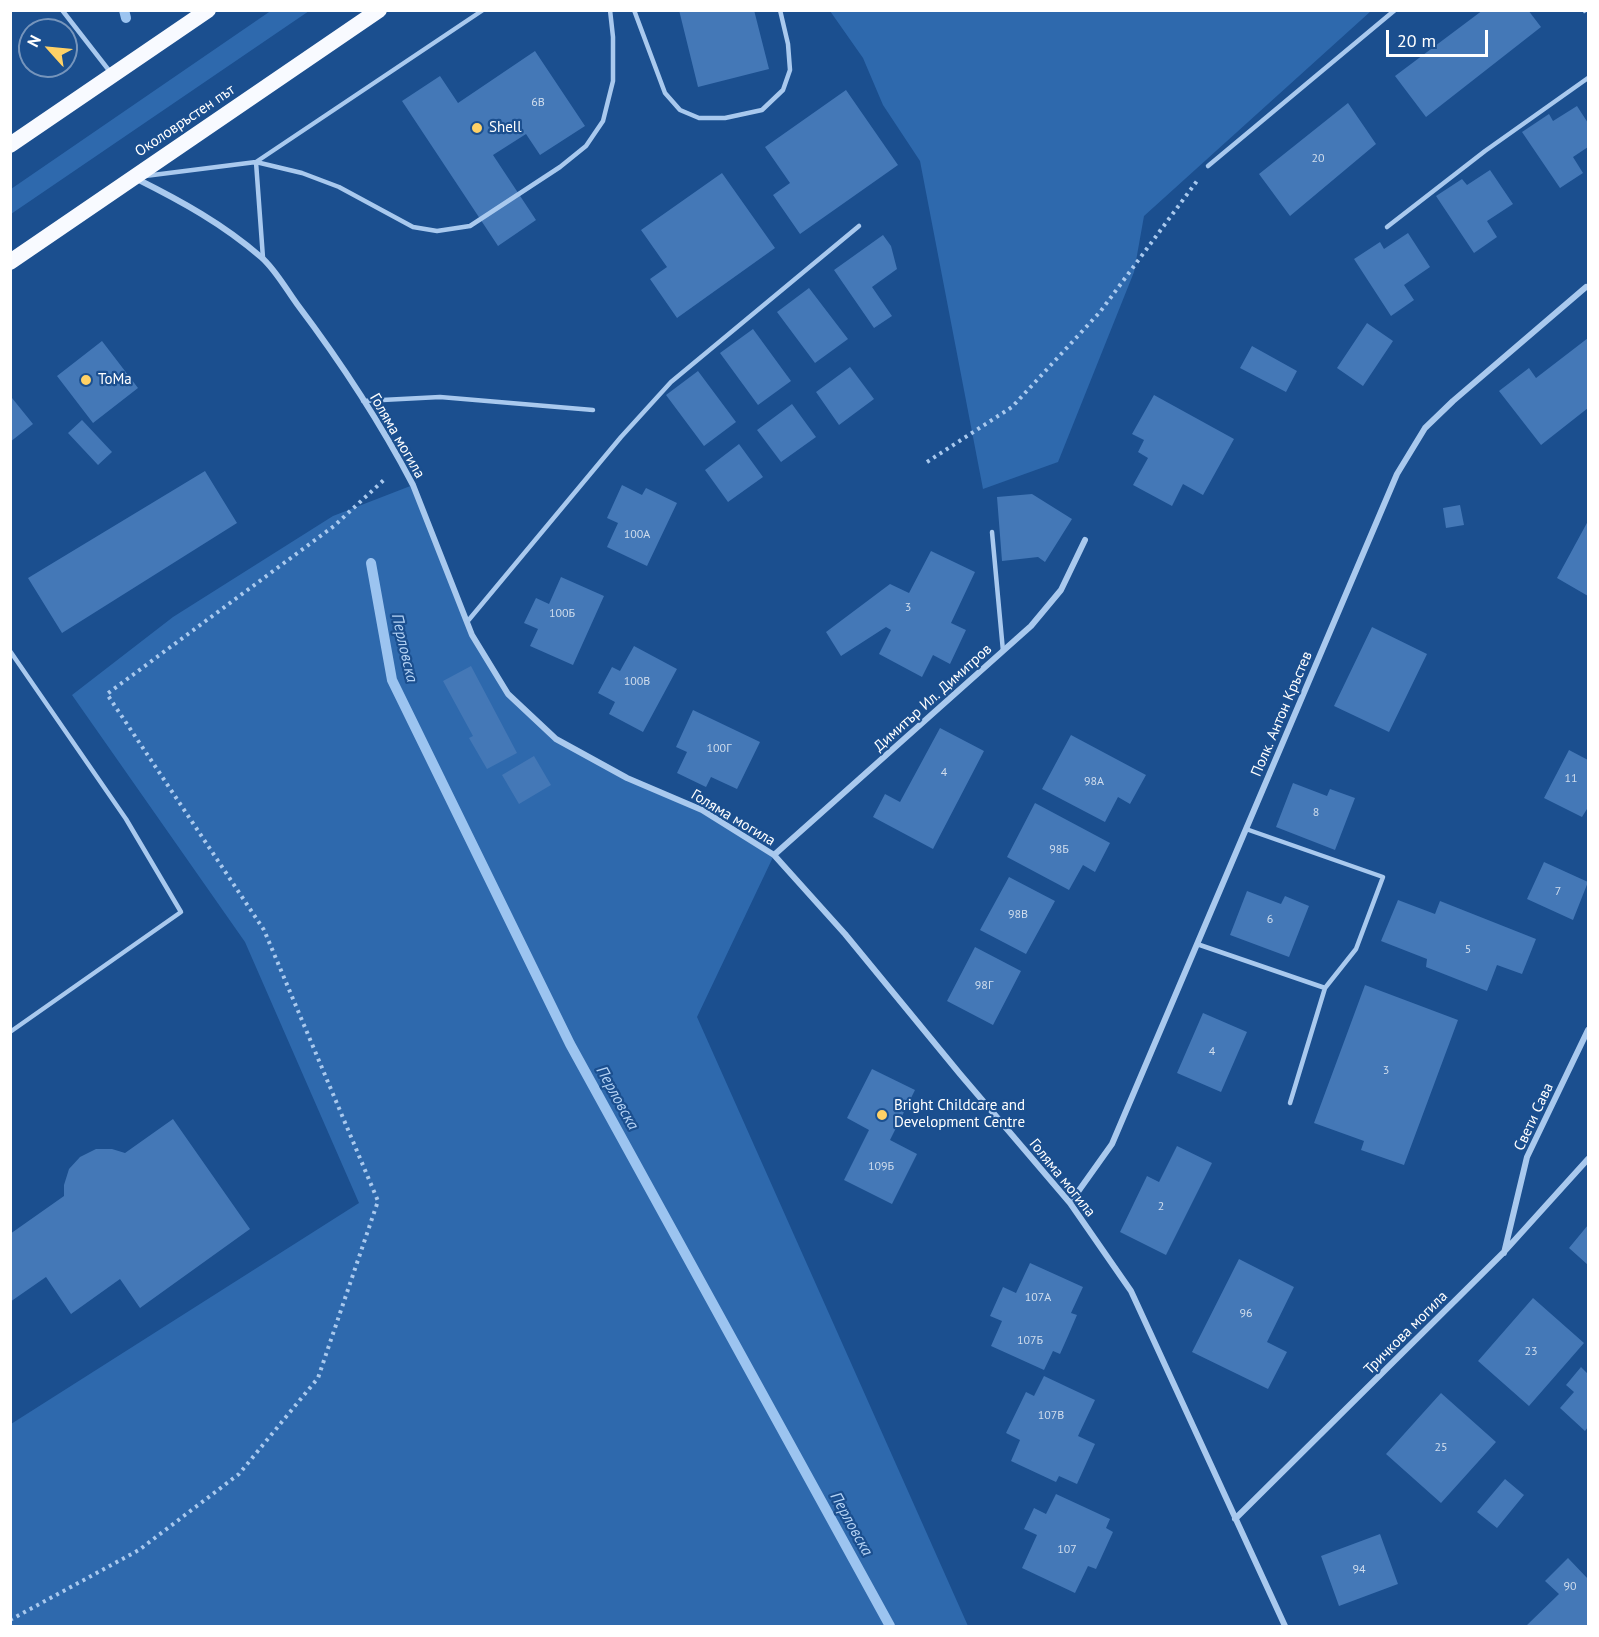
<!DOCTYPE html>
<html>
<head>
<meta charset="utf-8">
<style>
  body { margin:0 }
  #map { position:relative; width:1599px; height:1637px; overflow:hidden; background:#1b4f8f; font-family:"PT Sans",sans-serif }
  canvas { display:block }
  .frame { position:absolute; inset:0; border:12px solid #fff; pointer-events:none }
  .north { position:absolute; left:18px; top:18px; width:60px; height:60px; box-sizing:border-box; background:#1b4f8f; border:2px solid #7695bc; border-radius:50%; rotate:297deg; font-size:16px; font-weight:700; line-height:24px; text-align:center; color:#fff }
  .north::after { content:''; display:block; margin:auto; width:21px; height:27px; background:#ffd166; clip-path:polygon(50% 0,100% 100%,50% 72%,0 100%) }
  .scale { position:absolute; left:1386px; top:30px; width:102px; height:27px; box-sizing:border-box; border:3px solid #fff; border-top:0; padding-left:8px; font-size:18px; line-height:21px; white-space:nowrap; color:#fff; -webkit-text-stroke:4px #1b4f8f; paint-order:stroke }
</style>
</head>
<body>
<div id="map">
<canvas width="1599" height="1637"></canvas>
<div class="frame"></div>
<div class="north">N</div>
<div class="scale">20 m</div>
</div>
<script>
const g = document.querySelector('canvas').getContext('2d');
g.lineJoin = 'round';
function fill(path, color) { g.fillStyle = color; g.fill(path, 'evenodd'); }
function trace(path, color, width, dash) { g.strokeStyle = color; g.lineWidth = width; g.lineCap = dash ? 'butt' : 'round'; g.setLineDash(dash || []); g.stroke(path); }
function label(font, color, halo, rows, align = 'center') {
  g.font = font + ' "PT Sans",sans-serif'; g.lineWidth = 4.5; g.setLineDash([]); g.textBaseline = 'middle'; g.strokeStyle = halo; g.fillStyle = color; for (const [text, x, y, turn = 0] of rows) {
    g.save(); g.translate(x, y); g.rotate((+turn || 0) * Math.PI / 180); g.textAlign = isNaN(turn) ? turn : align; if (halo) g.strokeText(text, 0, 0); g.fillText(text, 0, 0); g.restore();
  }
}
fill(new Path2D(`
  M272,10L309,11L11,214V189Z
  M830,11H1371L1144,216L1134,272L1058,462L983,489L920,161L883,105L863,58Z
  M413,485L472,635L508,694L556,739L627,778L702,810L774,855L697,1017L968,1626H11V1424L359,1203L245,942L72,695L173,617L333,516Z`), '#2e69ad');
trace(new Path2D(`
  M124,10L126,18
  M371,563L392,680L570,1044L890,1626`), '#9cc4f0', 10);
fill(new Path2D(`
  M679,10H754L769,69L698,87Z
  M1483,10H1528L1541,27L1426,117L1395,76Z
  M535,51L585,126L540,155L526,134L493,155L536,220L498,246L402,101L440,76L458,103Z
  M846,90L898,165L800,234L773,195L790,183L765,147Z
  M1348,103L1376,144L1290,216L1259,174Z
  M1577,106L1588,123V147L1573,157L1583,173L1560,188L1522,132L1549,114L1553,121Z
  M1490,170L1513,204L1487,221L1497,237L1474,253L1436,196L1462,179L1467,185Z
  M722,173L775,248L677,318L650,279L667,267L641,230Z
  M1408,233L1430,267L1404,285L1414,300L1391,316L1354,259L1380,242L1384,249Z
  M883,235L891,246L897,269L872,287L892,316L874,328L834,270Z
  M809,288L848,339L815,363L777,312Z
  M1367,323L1393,341L1363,386L1337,368Z
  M753,329L791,381L758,405L720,353Z
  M1588,338V408L1541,445L1499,391L1529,368L1536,378Z
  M102,341L138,388L93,423L57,376Z
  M1252,346L1297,371L1286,392L1240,368Z
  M850,367L874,399L839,425L816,392Z
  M698,371L736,422L704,446L666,395Z
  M1154,395L1234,439L1203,495L1183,484L1172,506L1133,485L1148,458L1138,452L1144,440L1132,434Z
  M12,398L33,424L10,442V399Z
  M792,404L816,437L781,462L757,430Z
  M82,420L112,452L98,465L68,433Z
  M739,444L763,477L728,502L705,470Z
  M205,471L237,523L62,633L28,578Z
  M622,485L642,495L646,488L677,503L647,566L607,547L618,523L607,518Z
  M1032,494L1072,519L1045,562L1038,557L1002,561L997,497Z
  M1460,505L1464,525L1446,528L1443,508Z
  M1588,521V596L1557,578Z
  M931,551L975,572L951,623L966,630L950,664L933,655L922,677L879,654L891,630L886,627L841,656L826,632L890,584L909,593Z
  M561,577L604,596L573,665L530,646L538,629L524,623L536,598L549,604Z
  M1372,627L1427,654L1389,732L1334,706Z
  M634,646L677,669L643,732L609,714L615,702L598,693L612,667L620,671Z
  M471,666L517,753L487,769L469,738L473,736L443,681Z
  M693,710L760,742L737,789L711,777L706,787L677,773L687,752L676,747Z
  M940,728L984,751L933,849L873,817L885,794L900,802Z
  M1071,735L1146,775L1130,804L1118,797L1105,822L1042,789Z
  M1569,750L1588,760V810L1587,809L1582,817L1544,798Z
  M534,756L551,785L519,804L502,775Z
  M1293,783L1327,796L1330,789L1355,798L1335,850L1276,827Z
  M1035,803L1110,843L1095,872L1083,865L1069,890L1007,857Z
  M1544,862L1588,882L1573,920L1527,899Z
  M1009,877L1055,901L1026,954L980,930Z
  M1247,891L1281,904L1285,896L1309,906L1289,957L1230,935Z
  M1398,900L1435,914L1440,901L1536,939L1522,974L1497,965L1487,991L1426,967L1427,959L1381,941Z
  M975,947L1021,971L993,1025L947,1001Z
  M1365,985L1458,1020L1404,1165L1361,1150L1364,1141L1314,1123Z
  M1203,1013L1247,1032L1221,1092L1177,1073Z
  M872,1069L915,1090L890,1140L917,1154L892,1204L844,1180L869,1130L847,1118Z
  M173,1119L250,1229L140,1308L120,1279L71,1314L46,1277L10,1302V1234L64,1196V1185L69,1169L80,1157L96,1149H112L125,1153Z
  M1177,1146L1212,1163L1166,1255L1120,1232L1147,1176L1159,1182Z
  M1588,1225V1265L1569,1248Z
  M1239,1259L1294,1287L1267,1342L1287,1352L1268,1389L1192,1352Z
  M1030,1263L1083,1287L1071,1313L1077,1315L1068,1336L1060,1354L1053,1351L1044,1370L991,1346L1002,1321L990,1316L1003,1287L1016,1293Z
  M1533,1298L1584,1343L1529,1406L1478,1361Z
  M1581,1367L1588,1374V1427L1585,1431L1560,1408L1574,1392L1566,1385Z
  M1044,1376L1095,1400L1078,1436L1095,1444L1077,1484L1059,1476L1056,1482L1011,1461L1020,1440L1006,1433L1026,1392L1034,1396Z
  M1441,1393L1496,1442L1441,1503L1386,1454Z
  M1505,1479L1524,1495L1497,1528L1477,1512Z
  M1056,1494L1110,1519L1106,1528L1113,1532L1096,1569L1088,1566L1075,1593L1022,1568L1037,1535L1024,1529L1034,1508L1046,1514Z
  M1380,1534L1398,1584L1339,1606L1321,1556Z
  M1568,1558L1588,1579V1626H1526L1559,1594L1545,1581Z`), '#4478b7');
trace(new Path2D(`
  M1584,10L1588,16
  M927,462L1012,407L1100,312L1197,181
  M10,1620L139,1550L239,1474L318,1378L378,1201L264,930L107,694L334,526L386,478`), '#a9c9ee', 4, [3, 4.5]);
trace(new Path2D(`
  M62,10L111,73
  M634,10L665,93L680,110L699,118H725L762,110L783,90L790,70L788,44L780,10
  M256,162L483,10
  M256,162L263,258
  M1208,166L1395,10
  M145,176L256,162L302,173L339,187L413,227L437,231L470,226L560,167L586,146L603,121L613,81V37L610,10
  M1387,227L1485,151L1588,78
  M363,401L440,397L593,410
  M992,532L1003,651
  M467,622L621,437L671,382L859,226
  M10,651L126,819L181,912L10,1032
  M1246,829L1383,877L1356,949L1325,988
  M1197,944L1325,988L1290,1103`), '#a9c9ee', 4.5);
trace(new Path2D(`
  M137,179C181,201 223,224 261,257C275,269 286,289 297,304C340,361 380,422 413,485L472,635L508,694L556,739L627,778L702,810L774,855L845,934L960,1074L1070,1203L1131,1291L1285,1626
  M774,855L1031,626L1061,590L1085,540
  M1070,1203L1112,1144L1397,474L1425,428L1453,401L1586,287
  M1504,1253L1527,1157L1588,1030
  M1235,1519L1503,1253L1588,1159`), '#a9c9ee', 6);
trace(new Path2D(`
  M10,145L208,10
  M10,262L379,10`), '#f8faff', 16);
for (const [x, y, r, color] of [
  [477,128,6,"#ffd166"],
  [86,380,6,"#ffd166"],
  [882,1115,6,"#ffd166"]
]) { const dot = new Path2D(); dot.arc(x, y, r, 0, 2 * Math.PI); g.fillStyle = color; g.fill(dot); trace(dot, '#1b4f8f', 2); }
label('12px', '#d0dded', null, [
  ["6В",538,103],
  ["20",1318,159],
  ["100А",637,535],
  ["3",908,608],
  ["100Б",562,614],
  ["100В",637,682],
  ["100Г",719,749],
  ["4",944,773],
  ["11",1571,779],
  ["98А",1094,782],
  ["8",1316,813],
  ["98Б",1059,850],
  ["7",1558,892],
  ["98В",1018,915],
  ["6",1270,920],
  ["5",1468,950],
  ["98Г",984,986],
  ["4",1212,1052],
  ["3",1386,1071],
  ["109Б",881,1167],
  ["2",1161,1207],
  ["107А",1038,1298],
  ["96",1246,1314],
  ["107Б",1030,1341],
  ["23",1531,1352],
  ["107В",1051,1416],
  ["25",1441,1448],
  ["107",1067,1550],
  ["94",1359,1570],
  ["90",1570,1587]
]);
label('15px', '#fff', '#1b4f8f', [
  ["Околовръстен път",185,121,-34],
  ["Голяма могила",397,436,60],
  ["Димитър Ил. Димитров",933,698,-42],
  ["Полк. Антон Кръстев",1282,714,-67],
  ["Голяма могила",733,818,31],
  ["Свети Сава",1534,1117,-65],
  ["Голяма могила",1062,1178,51],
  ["Тричкова могила",1406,1333,-45]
]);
label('15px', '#fff', '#1b4f8f', [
  ["Shell",489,128],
  ["ТоМа",98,380],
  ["Bright Childcare and",894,1106],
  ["Development Centre",894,1123]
], 'left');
label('italic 16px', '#b5d3f5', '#1b4f8f', [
  ["Перловска",404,648,77],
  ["Перловска",617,1098,61],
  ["Перловска",851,1524,61]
]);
</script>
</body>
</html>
